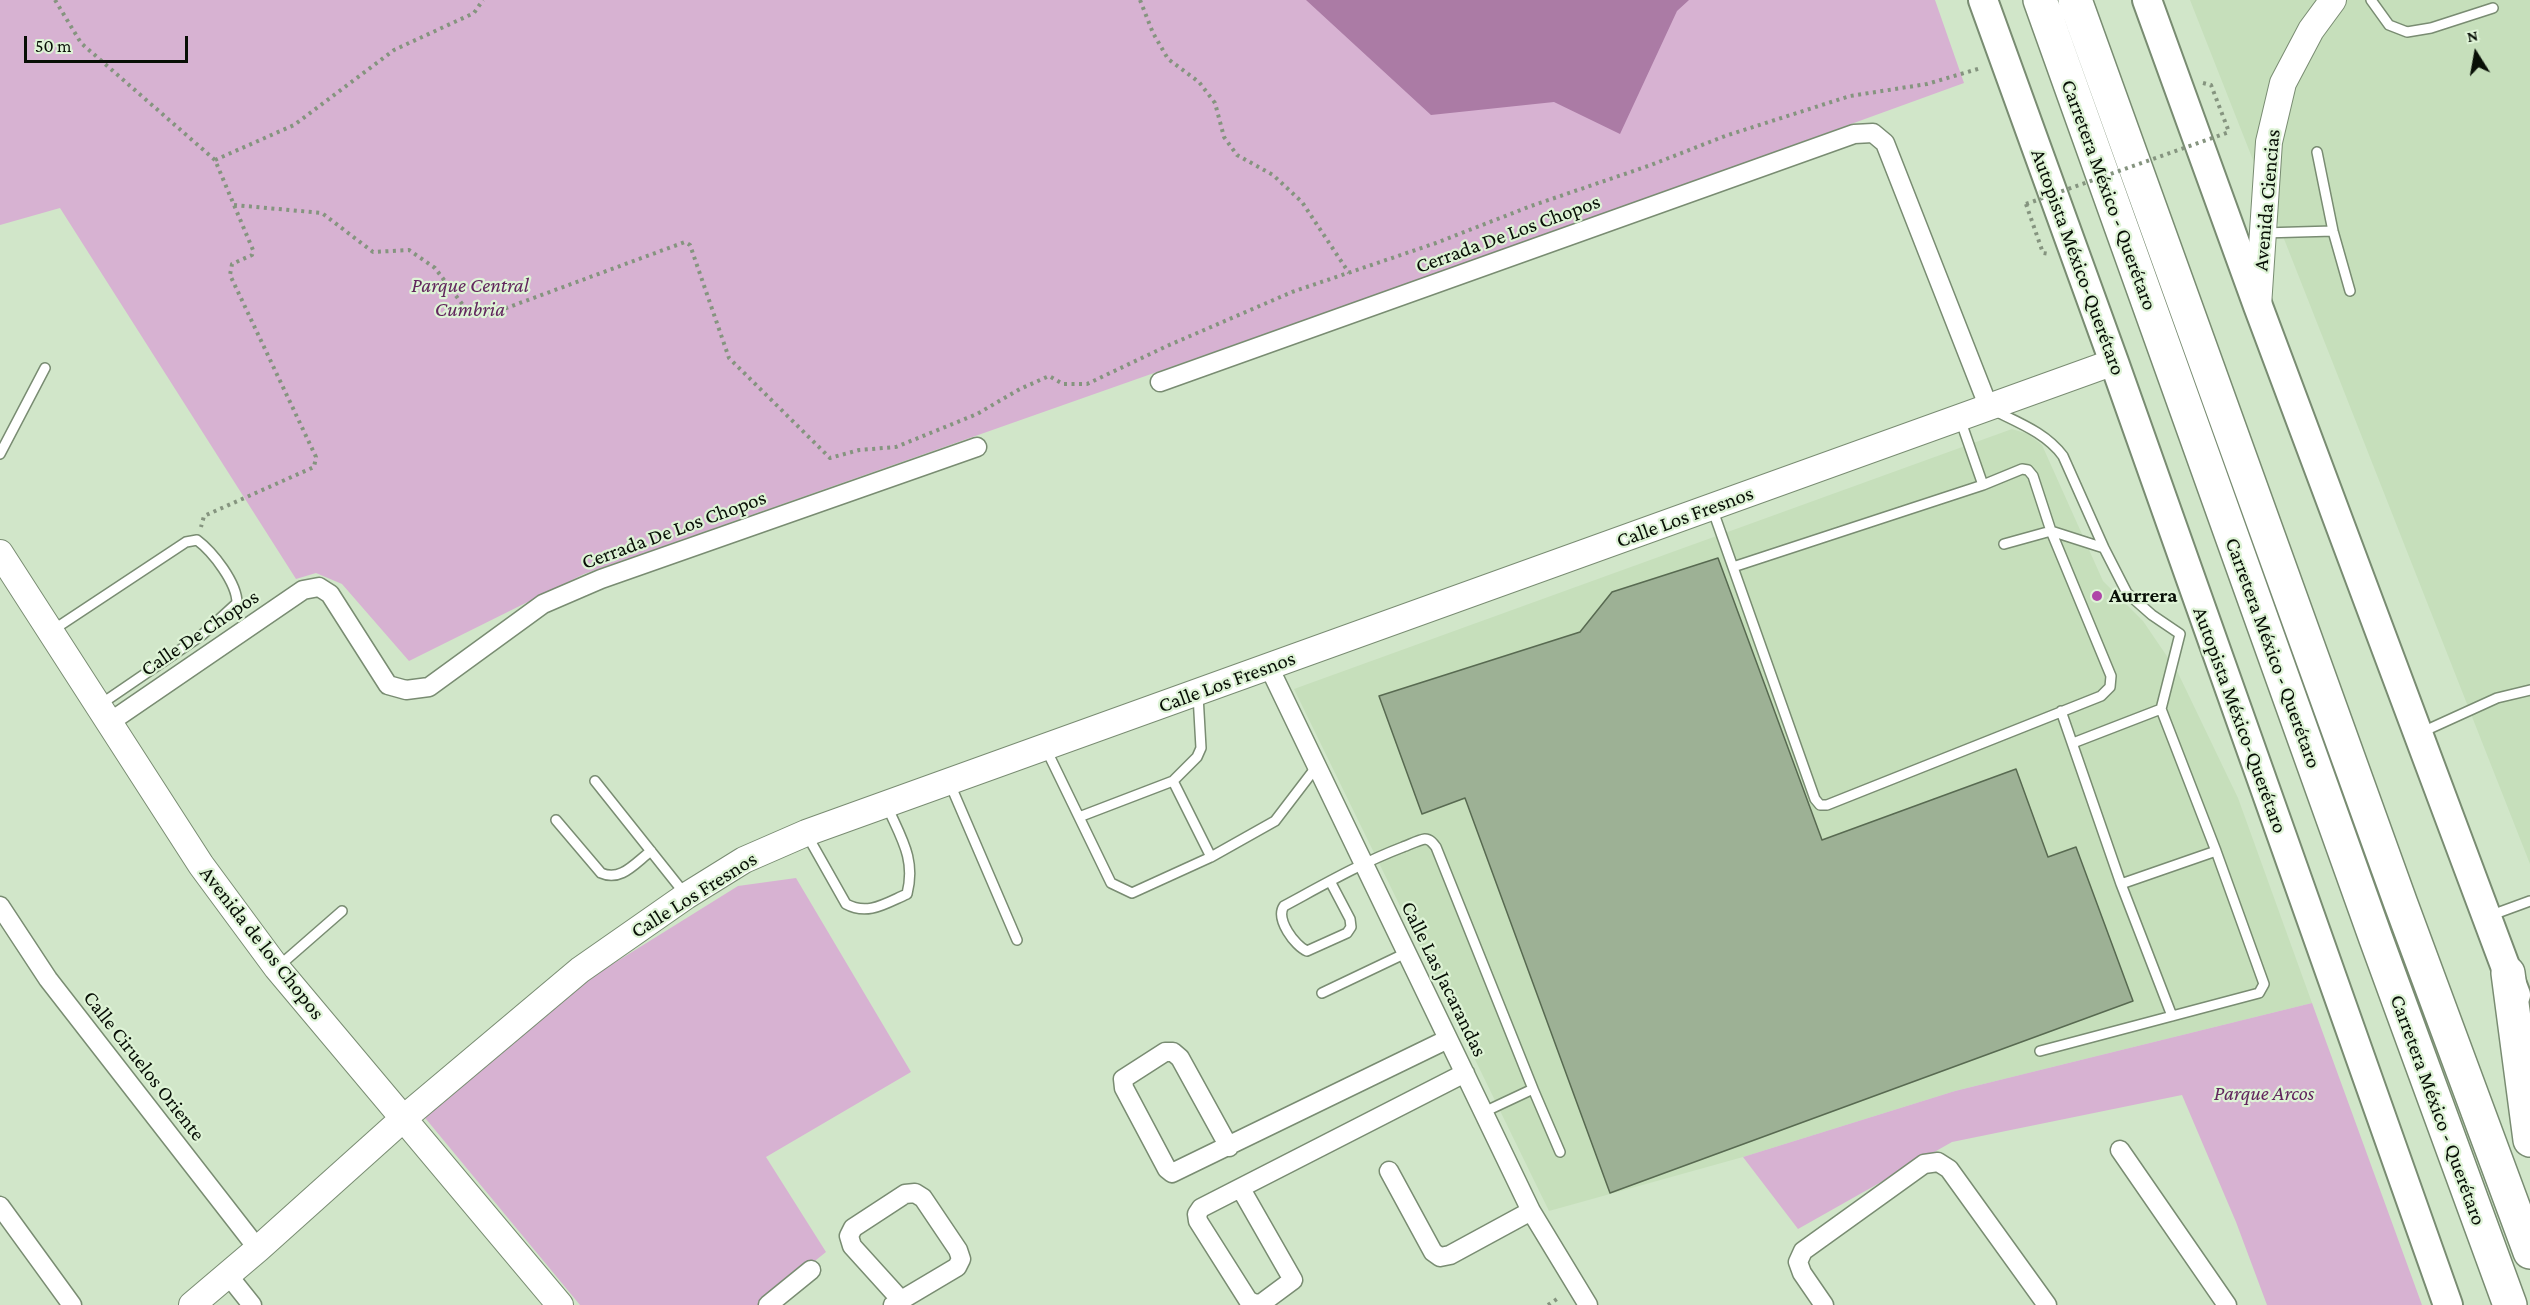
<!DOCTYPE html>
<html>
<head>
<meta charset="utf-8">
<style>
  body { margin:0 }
  #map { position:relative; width:2530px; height:1305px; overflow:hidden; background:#d1e6c9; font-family:"Crimson Pro",serif }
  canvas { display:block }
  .north { position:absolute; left:2446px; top:24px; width:60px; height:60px; -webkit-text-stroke:4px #def3d6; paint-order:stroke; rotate:349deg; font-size:16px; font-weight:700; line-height:24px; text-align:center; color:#080f06 }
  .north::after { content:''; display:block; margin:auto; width:21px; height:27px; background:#080f06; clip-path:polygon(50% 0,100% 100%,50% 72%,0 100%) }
  .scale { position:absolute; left:24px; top:36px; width:164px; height:27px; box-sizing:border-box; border:3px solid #080f06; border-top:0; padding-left:8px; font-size:18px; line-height:21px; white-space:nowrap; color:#080f06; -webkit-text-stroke:4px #def3d6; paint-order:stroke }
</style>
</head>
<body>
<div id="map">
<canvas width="2530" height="1305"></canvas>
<div class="north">N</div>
<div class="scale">50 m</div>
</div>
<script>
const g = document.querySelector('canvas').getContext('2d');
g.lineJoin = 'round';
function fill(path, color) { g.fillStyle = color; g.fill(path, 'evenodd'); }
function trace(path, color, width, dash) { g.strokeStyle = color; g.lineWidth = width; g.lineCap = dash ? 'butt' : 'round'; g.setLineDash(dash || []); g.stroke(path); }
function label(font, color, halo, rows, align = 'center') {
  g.font = font + ' "Crimson Pro",serif'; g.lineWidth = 4.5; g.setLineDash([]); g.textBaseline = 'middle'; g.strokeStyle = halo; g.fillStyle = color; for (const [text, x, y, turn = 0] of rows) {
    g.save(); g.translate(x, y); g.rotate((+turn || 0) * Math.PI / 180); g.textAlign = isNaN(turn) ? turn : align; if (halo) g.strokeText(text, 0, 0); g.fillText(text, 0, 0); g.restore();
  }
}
fill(new Path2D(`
  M2190,0H2530V864Z
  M2012,429L2028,434L2042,445L2103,581L2143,621L2177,671L2238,798L2312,1003L1955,1091L1743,1157L1549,1211L1294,689Z`), '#c6dfbb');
fill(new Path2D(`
  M0,0H1935L1964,83L1551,233L584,574L409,661L342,584L316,573L296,579L60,208L0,225Z
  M796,878L911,1072L766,1157L826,1252L760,1305H580L421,1113L587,980L738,886Z
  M2312,1003L2422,1305H2267L2236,1222L2182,1095L1952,1142L1798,1229L1743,1157L1955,1091Z`), '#d7b2d2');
fill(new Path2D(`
  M1306,0H1689L1677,11L1620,134L1554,102L1431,115Z`), '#ab7ba5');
const building = new Path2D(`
  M1718,558L1822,840L2016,769L2048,857L2076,847L2133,1001L1610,1193L1465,798L1422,814L1379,696L1580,632L1612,592Z`);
fill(building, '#9db195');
trace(building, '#586a51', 1.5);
const lane = new Path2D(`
  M2371,0L2389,25L2407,32L2431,28L2493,8
  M2317,152L2333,231L2350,291
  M2263,233L2333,231
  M1993,410C2019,423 2046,433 2063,456L2104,548L2127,593L2152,615L2180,634
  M1960,419L1983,485
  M0,454L45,368
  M1712,508L1815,799L1820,805H1827L2101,696L2110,687L2111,676L2051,531L2033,476L2028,470L2022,469L1983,485L1733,567
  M2004,544L2051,531L2104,548
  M53,630L186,542L197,540C213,552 237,583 237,603L202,635L101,704
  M2061,711L2121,884L2172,1016
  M2420,733L2497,698L2530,690
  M2073,743L2161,709L2180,634
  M1046,749L1111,883L1132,893L1211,857L1173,781L1079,817
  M595,781L685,894
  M1173,781L1197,757L1201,748L1198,695
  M950,784L1017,940
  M556,820L601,873C621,882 635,863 651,851
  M807,835L846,904C868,916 886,903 907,894C916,859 901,838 887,806
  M1211,857L1275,821L1317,766
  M1330,881L1350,919L1351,927L1347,933L1307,951C1295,946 1275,919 1284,906C1323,885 1361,863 1403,847C1409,845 1418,840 1425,839C1430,839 1433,843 1436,847L1533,1089L1484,1112
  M2121,884L2216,851
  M2489,916L2530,901
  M279,966L342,911
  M1322,993L1406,953
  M2040,1051L2259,993L2264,984L2216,851L2161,709
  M1533,1089L1560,1152`);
const street = new Path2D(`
  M1160,382L1854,134L1873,133L1885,143L1989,408
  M1269,667L1531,1211L1588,1305
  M110,722L303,590L319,587L330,594L388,685L406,690L429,687L543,604L601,579L977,447
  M0,906L48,979L258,1249
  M1229,1147L1180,1058L1173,1052H1165L1123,1079L1124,1088L1167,1169L1172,1173L1448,1039
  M2120,1150L2227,1305
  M1389,1171L1433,1252L1440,1257L1450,1255L1531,1211
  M1241,1189L1293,1280L1262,1303L1255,1304L1248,1300L1198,1221L1197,1214L1201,1208L1465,1073
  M0,1206L72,1305
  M228,1275L252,1305
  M768,1305L811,1270
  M893,1305L957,1267L961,1259L958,1250L923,1198L915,1193L905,1194L853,1228L849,1236L852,1246L900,1299
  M1824,1305L1802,1273L1798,1262L1803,1251L1924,1164L1938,1162L1949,1169L2047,1305`);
const secondary = new Path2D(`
  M2258,306L2269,142L2283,83L2311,30L2333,0
  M0,553L201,865L277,968L560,1305
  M192,1305L258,1249L404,1118L580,970L686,896L744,860L806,833L2114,362`);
const primary = new Path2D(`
  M1983,0L2114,362L2448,1305
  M2147,0L2258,306L2516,995`);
const highway = new Path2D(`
  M2040,0L2376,939L2510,1305
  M2075,0L2401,904L2530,1252
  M2508,973L2530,1140`);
trace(lane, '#798c72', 12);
trace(street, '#798c72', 21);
trace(secondary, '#798c72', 28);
trace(primary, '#798c72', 32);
trace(highway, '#798c72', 36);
trace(new Path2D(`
  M55,0L81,43L215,160L253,250L252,255L232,264L230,275L316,457L314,467L204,516L201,527
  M1140,0L1153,33L1168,59L1199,82L1215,103L1224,137L1237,155L1273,175L1302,202L1349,273
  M2203,83L2211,85L2229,132
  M215,160L294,125L394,50L474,13L483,0
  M2026,204L2043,253L2049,254
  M234,205L322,213L373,252L409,250L435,268L469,313L482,317L685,242L690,245L729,358L830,458L859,450L896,447L977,414L1020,389L1049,376L1063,384H1087L1167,346L1292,292L1436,243L1531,206L1651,165L1725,136L1850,96L1927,84L1981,68
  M1548,1305L1560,1297`), '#85947f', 4, [3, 4.5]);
trace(lane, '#fff', 9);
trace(street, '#fff', 18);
trace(secondary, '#fff', 26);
trace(primary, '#fff', 28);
trace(highway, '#fff', 33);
trace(new Path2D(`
  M2026,204L2229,132`), '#85947f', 4, [3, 4.5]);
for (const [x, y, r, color] of [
  [2097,596,6,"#af46a8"]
]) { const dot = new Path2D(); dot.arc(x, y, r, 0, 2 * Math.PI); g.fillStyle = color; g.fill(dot); trace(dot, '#def3d6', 2); }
label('21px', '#080f06', '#def3d6', [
  ["Carretera México - Querétaro",2109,195,70],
  ["Avenida Ciencias",2267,200,-85],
  ["Cerrada De Los Chopos",1508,234,-20],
  ["Autopista México-Querétaro",2078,262,70],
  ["Calle Los Fresnos",1685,517,-20],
  ["Cerrada De Los Chopos",674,530,-20],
  ["Calle De Chopos",200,633,-34],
  ["Carretera México - Querétaro",2273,653,70],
  ["Calle Los Fresnos",1227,682,-20],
  ["Autopista México-Querétaro",2240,720,70],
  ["Calle Los Fresnos",694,895,-32],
  ["Avenida de los Chopos",262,943,52],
  ["Calle Las Jacarandas",1444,979,64],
  ["Calle Ciruelos Oriente",144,1066,52],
  ["Carretera México - Querétaro",2438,1110,70]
]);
label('italic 21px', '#62265d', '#def3d6', [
  ["Parque Central",470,286],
  ["Cumbria",470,310],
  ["Parque Arcos",2264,1094]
]);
label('bold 21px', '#080f06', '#def3d6', [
  ["Aurrera",2109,596]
], 'left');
</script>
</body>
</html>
